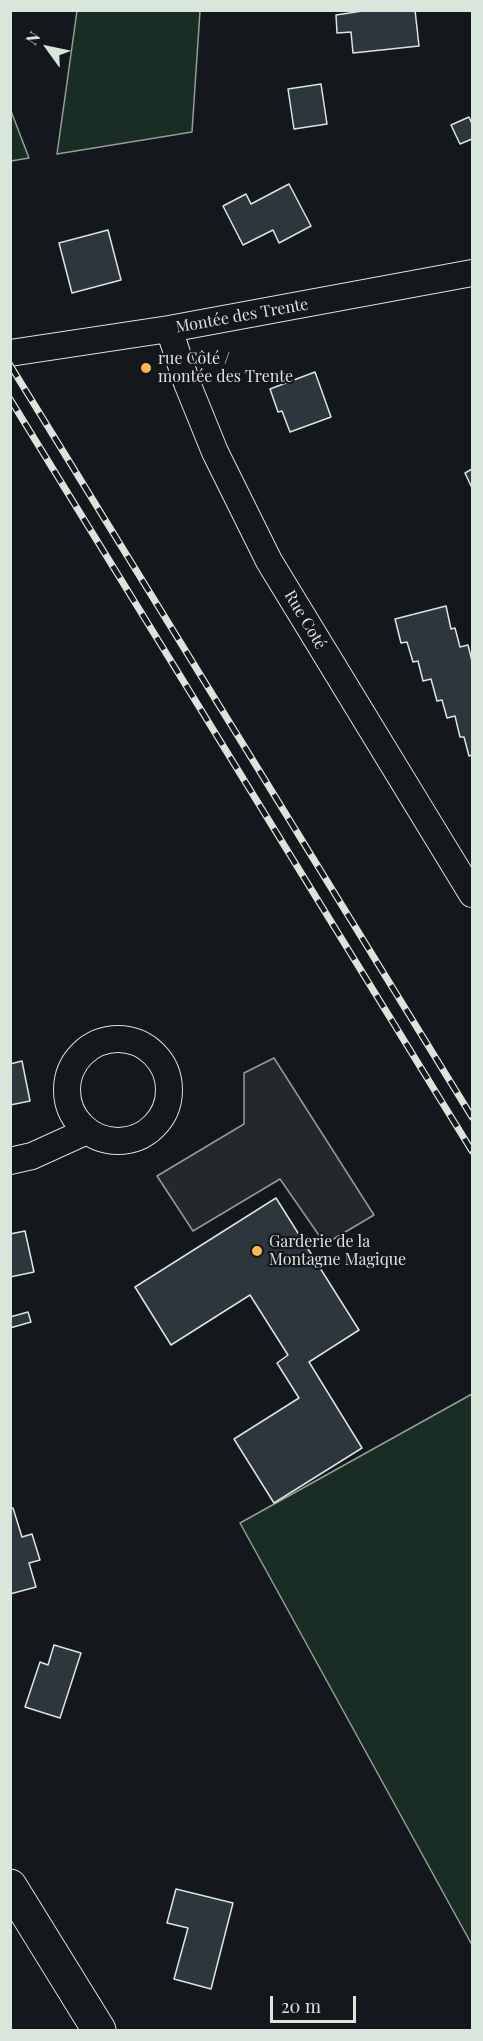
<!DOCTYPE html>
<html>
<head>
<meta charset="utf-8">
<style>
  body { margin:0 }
  #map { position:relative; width:483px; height:2041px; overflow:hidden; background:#14181c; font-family:"Playfair Display",serif }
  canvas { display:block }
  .frame { position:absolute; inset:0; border:12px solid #d8e6dc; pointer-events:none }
  .north { position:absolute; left:18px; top:18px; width:60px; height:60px; -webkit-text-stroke:4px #14181c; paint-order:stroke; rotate:303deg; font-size:16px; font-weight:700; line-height:24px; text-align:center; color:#d8e6dc }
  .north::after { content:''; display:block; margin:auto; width:21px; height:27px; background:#d8e6dc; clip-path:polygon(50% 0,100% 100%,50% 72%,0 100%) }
  .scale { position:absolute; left:270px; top:1996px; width:86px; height:27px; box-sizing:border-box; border:3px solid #d8e6dc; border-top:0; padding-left:8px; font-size:18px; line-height:21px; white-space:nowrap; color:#d8e6dc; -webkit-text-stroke:4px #14181c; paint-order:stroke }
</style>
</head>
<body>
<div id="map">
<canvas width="483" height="2041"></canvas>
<div class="frame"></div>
<div class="north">N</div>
<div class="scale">20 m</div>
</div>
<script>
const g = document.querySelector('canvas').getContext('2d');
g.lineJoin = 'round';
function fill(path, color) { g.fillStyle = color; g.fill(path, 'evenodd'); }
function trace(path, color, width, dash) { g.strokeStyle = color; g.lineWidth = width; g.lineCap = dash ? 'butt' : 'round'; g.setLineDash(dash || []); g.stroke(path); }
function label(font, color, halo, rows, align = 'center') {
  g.font = font + ' "Playfair Display",serif'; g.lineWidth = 4.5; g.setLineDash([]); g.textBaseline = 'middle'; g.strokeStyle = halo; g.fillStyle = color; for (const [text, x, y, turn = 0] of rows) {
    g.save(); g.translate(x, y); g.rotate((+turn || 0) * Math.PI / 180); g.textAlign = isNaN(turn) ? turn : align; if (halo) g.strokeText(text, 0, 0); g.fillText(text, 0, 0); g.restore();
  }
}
const green = new Path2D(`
  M77,11H200L192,132L57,154Z
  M11,111L29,158L11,161Z
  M472,1394V1945L240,1523Z`);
fill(green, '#1a2d24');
trace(green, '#939e99', 1.5);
const parking = new Path2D(`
  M274,1058L374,1215L325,1244L280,1179L193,1231L157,1176L244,1124V1073Z`);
fill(parking, '#24282b');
trace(parking, '#939e99', 1.5);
const building = new Path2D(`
  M369,10H415L419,46L353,53L351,32L337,33L336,15Z
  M321,84L327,124L294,129L288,89Z
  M469,117L472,124V139L460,144L451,125Z
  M289,184L311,226L279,243L273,230L243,245L223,206L246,194L251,204Z
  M108,230L121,280L72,293L59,243Z
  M315,372L331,417L290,432L282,411L278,412L270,389Z
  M472,469V488L465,473Z
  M446,606L451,629L455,628L460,647L468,645L472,661V755L469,756L464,737H460L455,716L447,718L442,700L437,701L431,679L423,681L418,661L413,662L407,642L401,643L395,619Z
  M22,1061L30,1101L10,1105V1064Z
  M276,1198L359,1330L309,1362L362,1448L274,1503L234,1439L299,1398L277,1363L288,1355L250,1295L171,1345L135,1287Z
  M25,1231L34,1272L10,1277V1234Z
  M28,1312L31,1322L10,1328V1317Z
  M13,1508L22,1537L32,1534L40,1560L29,1563L36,1587L10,1594V1509Z
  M54,1645L81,1653L60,1718L25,1707L40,1662L48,1665Z
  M176,1889L233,1903L211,1989L174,1979L188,1928L167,1923Z`);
fill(building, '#2c363c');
trace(building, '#d8e6dc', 1.5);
const minor = new Path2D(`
  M169,329L187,383L215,452L269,561L472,894
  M10,353L169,329L472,273
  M67 1090a51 51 0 1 1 102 0a51 51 0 1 1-102 0Z
  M10,1161L32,1156L87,1131`);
const primary = new Path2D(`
  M10,1886L99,2030`);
trace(minor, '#d8e6dc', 28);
trace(primary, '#d8e6dc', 35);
trace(minor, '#14181c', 26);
trace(primary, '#14181c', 33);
const rail = new Path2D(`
  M10,365L472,1117
  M10,399L472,1151`);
trace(rail, '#d8e6dc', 7);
trace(rail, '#14181c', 4.5, [14]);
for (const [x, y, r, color] of [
  [146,368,6,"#ffb74d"],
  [257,1251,6,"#ffb74d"]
]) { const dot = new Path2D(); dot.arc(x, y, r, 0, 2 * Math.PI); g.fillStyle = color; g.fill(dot); trace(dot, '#14181c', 2); }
label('16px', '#d8e6dc', '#14181c', [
  ["Montée des Trente",242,316,-10],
  ["Rue Coté",305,620,59]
]);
label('16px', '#d8e6dc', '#14181c', [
  ["rue Côté /",158,359],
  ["montée des Trente",158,377],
  ["Garderie de la",269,1242],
  ["Montagne Magique",269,1260]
], 'left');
</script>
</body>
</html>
